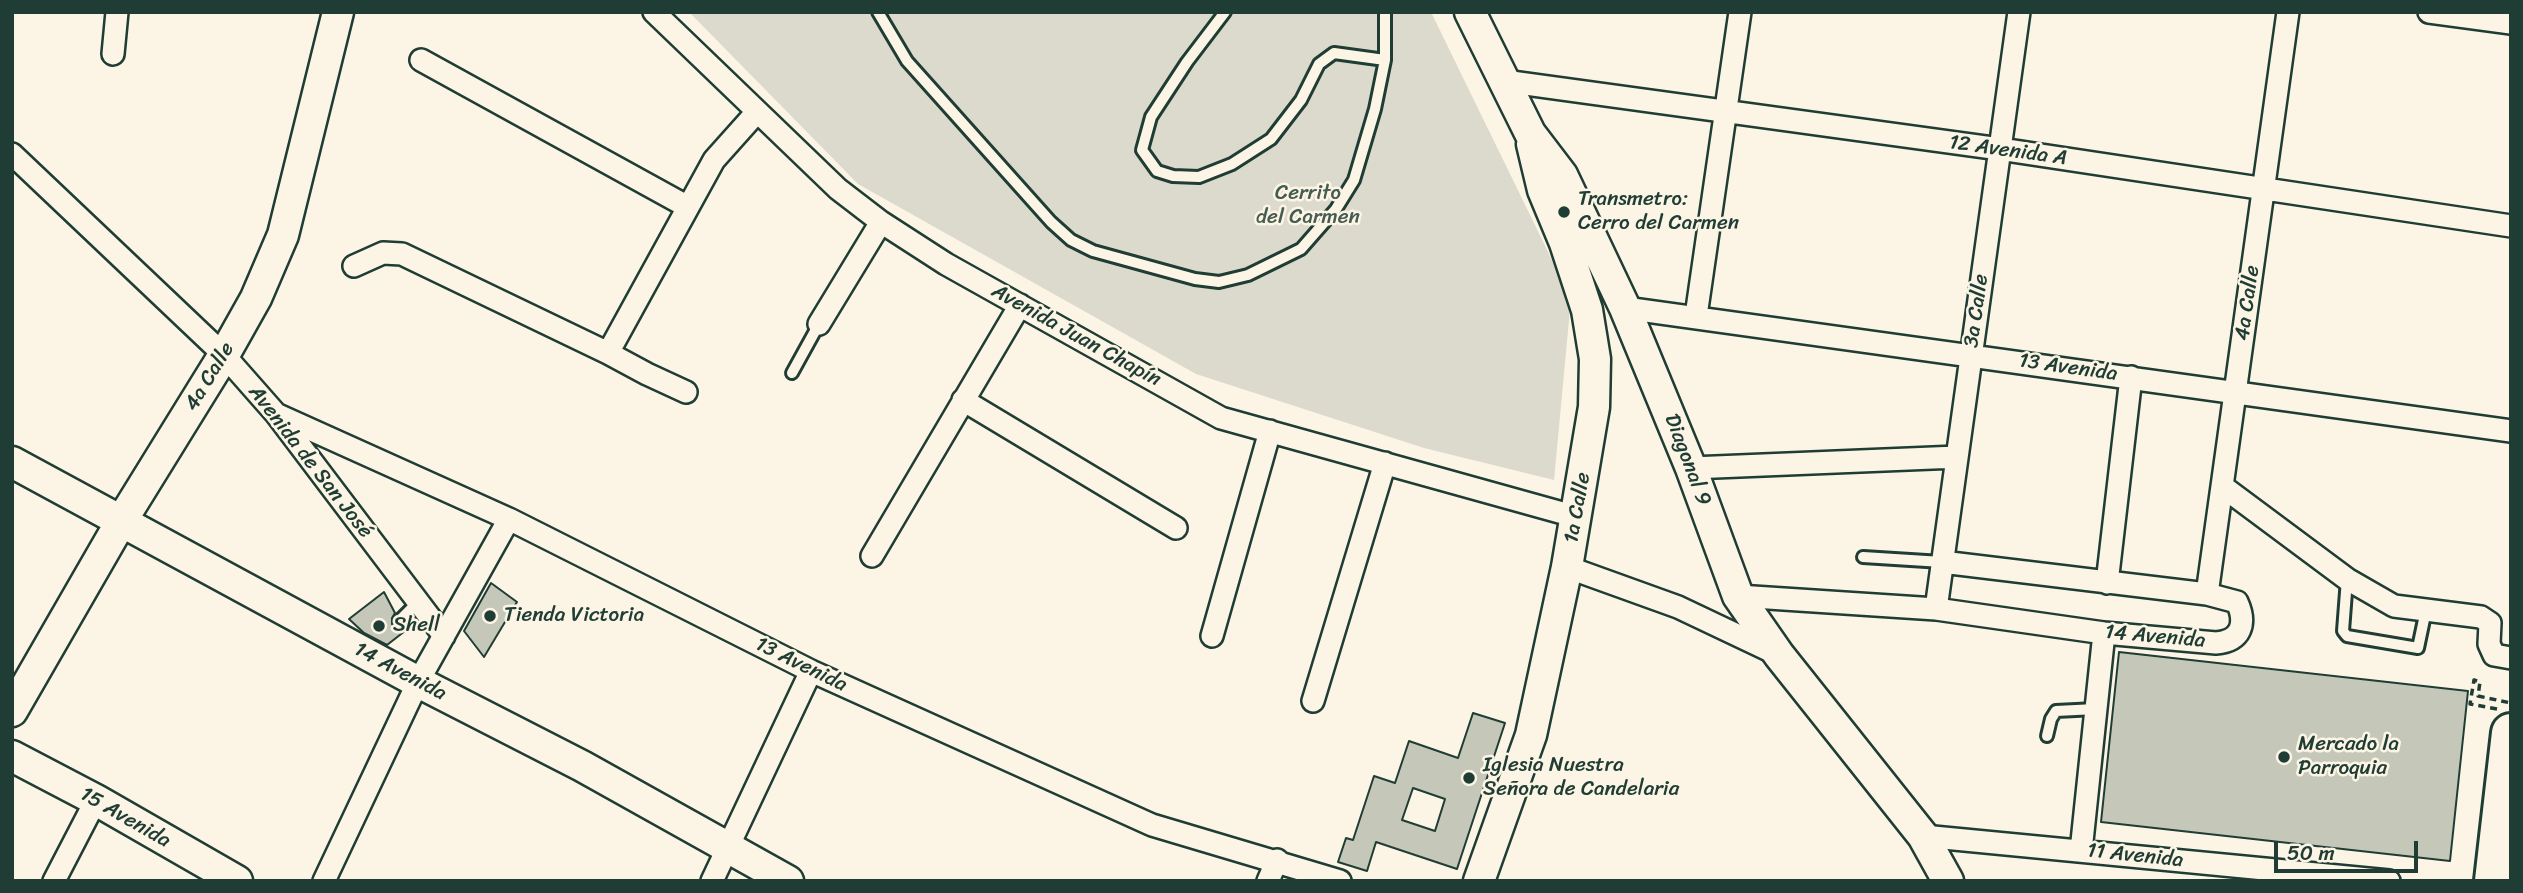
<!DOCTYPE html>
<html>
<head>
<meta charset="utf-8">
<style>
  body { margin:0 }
  #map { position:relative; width:2523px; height:893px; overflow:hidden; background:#fcf5e5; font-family:Sriracha,sans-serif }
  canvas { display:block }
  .frame { position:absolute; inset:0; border:14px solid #1f3d34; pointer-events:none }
  .scale { position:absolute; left:2274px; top:841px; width:144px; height:32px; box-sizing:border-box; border:4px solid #1f3d34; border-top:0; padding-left:9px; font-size:21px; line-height:24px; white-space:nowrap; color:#1f3d34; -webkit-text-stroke:5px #fcf5e5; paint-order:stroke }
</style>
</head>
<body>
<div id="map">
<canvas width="2523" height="893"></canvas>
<div class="frame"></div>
<div class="scale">50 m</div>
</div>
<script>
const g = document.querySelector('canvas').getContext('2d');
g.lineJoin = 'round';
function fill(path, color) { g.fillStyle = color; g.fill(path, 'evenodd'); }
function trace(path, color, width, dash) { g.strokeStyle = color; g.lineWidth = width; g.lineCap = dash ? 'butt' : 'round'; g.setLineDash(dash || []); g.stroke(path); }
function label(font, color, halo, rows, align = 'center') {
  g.font = font + ' Sriracha,sans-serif'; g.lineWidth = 5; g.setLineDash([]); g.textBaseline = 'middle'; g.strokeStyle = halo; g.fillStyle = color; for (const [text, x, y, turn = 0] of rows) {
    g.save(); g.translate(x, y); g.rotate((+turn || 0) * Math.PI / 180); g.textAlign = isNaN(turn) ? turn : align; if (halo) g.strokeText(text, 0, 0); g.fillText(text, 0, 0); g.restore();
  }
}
fill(new Path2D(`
  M689,12H1431L1571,299L1554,480L1424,448L1196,374L858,184Z`), '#dcdacc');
const building = new Path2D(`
  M491,583L517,602L484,657L464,631Z
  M384,592L395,613L392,618V624L396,628H403L405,631L387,645L364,633L349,619Z
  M2119,652L2468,691L2450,861L2101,822Z
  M1473,713L1505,723L1457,869L1376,842L1367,871L1338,862L1346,838L1353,840L1374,776L1395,783L1409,741L1458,758ZM1413,788L1445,799L1435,831L1402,820Z`);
fill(building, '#c5c7b9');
trace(building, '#1f3d34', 2);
const lane = new Path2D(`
  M878,12L907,61L1051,222L1071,240L1093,251L1195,279L1219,282L1248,275L1301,249L1336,209L1354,180L1375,109L1385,60V12
  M1225,12L1187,62L1151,117L1142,150L1157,171L1173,176L1199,177L1232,164L1271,139L1301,100L1319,64L1334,53L1385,60
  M792,373L819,324
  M1863,557L1942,562
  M2347,579L2343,631L2347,636L2418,648L2426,610
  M399,621L418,602
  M2047,736L2051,719L2056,711L2096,709`);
const street = new Path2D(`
  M654,12L838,189L881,222L946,264L1221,418L1577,517
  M2429,12L2511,23
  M113,54L117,12
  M421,60L688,207
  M1504,81L2000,149L2511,226
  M12,154L224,355L276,414L444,636
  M354,266L383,253L402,254L608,353L647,374L686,392
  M1625,308L2511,431
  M1696,316L1740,12
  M819,324L881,222
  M608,353L714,160L756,113
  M963,400L1176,528
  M276,414L509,519L811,671L1152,825L1340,881
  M1691,468L1957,457
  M2222,486L2347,579L2394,606L2481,617L2490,623L2489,644L2494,655L2511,658
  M872,556L1020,305
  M1567,567L1678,607L1777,654
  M2107,583L2131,377
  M2207,594L2288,12
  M1738,596L1936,609L2104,633L2216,643C2241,641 2247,624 2237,602L2207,594L1942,562
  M1936,609L2019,12
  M1212,636L1270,431
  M1313,701L1385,463
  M1923,836L2389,881
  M2081,851L2104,633
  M54,881L96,800
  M324,881L418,682L509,519
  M712,881L811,671
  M1268,881L1277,860`);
const secondary = new Path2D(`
  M1470,12L1530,133L1562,175L1625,308L1691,468L1738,596L1779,655L1923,836L1948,881
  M12,462L418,682L582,766L788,881
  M12,711L122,520L224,355L256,298L283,235L338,12
  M12,756L96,800L237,881
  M1479,881L1531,735L1567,567L1594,407L1595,359L1587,310L1565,243L1543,190L1532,144`);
const highway = new Path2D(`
  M2494,881L2511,733`);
trace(lane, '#1f3d34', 16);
trace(street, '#1f3d34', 26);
trace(secondary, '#1f3d34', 35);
trace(highway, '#1f3d34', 44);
trace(new Path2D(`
  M2497,709L2470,704L2474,680L2480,682L2478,696L2511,703`), '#1f3d34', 3.5, [7, 5]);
trace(lane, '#fcf5e5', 10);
trace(street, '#fcf5e5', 21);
trace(secondary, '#fcf5e5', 30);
trace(highway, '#fcf5e5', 38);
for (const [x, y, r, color] of [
  [1564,212,7,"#1f3d34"],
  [490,616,7,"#1f3d34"],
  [379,626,7,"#1f3d34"],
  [2284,757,7,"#1f3d34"],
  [1469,778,7,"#1f3d34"]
]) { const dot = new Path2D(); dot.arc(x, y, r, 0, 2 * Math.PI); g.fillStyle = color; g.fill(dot); trace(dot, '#fcf5e5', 2.5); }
label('21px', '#1f3d34', '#fcf5e5', [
  ["12 Avenida A",2008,151,8],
  ["4a Calle",2248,303,-82],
  ["3a Calle",1977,311,-82],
  ["Avenida Juan Chapín",1076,336,29],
  ["13 Avenida",2068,368,8],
  ["4a Calle",210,377,-59],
  ["Diagonal 9",1687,460,69],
  ["Avenida de San José",310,462,52],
  ["1a Calle",1578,508,-80],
  ["14 Avenida",2155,637,5],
  ["13 Avenida",801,665,26],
  ["14 Avenida",400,672,28],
  ["15 Avenida",125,818,30],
  ["11 Avenida",2135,856,6]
]);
label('21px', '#455c52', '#fcf5e5', [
  ["Cerrito",1308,194],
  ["del Carmen",1308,218]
]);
label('21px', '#1f3d34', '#fcf5e5', [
  ["Transmetro:",1578,200],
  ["Cerro del Carmen",1578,224],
  ["Tienda Victoria",504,616],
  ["Shell",393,626],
  ["Mercado la",2298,745],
  ["Parroquia",2298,769],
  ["Iglesia Nuestra",1483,766],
  ["Señora de Candelaria",1483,790]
], 'left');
</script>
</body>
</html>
